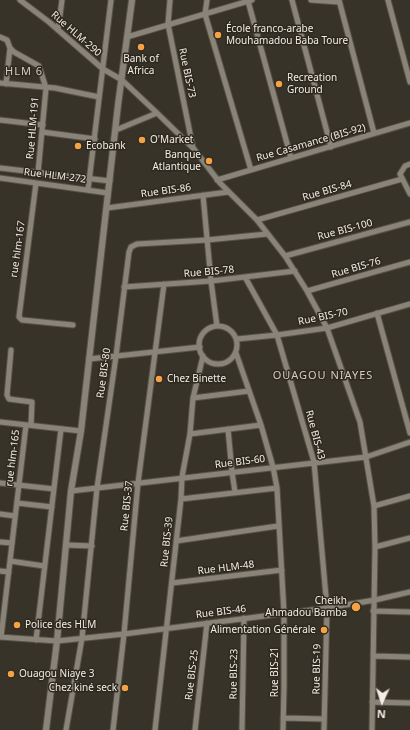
<!DOCTYPE html>
<html>
<head>
<meta charset="utf-8">
<style>
  body { margin:0 }
  #map { position:relative; width:410px; height:730px; overflow:hidden; background:#383329; font-family:"Noto Sans",sans-serif }
  canvas { display:block }
  .north { position:absolute; left:362px; top:682px; width:40px; height:40px; -webkit-text-stroke:3px #2e291f; paint-order:stroke; rotate:183deg; font-size:11px; font-weight:700; line-height:16px; text-align:center; color:#f0ede6 }
  .north::after { content:''; display:block; margin:auto; width:14px; height:18px; background:#f0ede6; clip-path:polygon(50% 0,100% 100%,50% 72%,0 100%) }
</style>
</head>
<body>
<div id="map">
<canvas width="410" height="730"></canvas>
<div class="north">N</div>
</div>
<script>
const g = document.querySelector('canvas').getContext('2d');
g.lineJoin = 'round';
function trace(path, color, width, dash) { g.strokeStyle = color; g.lineWidth = width; g.lineCap = dash ? 'butt' : 'round'; g.setLineDash(dash || []); g.stroke(path); }
function label(font, color, halo, rows, align = 'center') {
  g.font = font + ' "Noto Sans",sans-serif'; g.lineWidth = 3; g.setLineDash([]); g.textBaseline = 'middle'; g.strokeStyle = halo; g.fillStyle = color; for (const [text, x, y, turn = 0] of rows) {
    g.save(); g.translate(x, y); g.rotate((+turn || 0) * Math.PI / 180); g.textAlign = isNaN(turn) ? turn : align; if (halo) g.strokeText(text, 0, 0); g.fillText(text, 0, 0); g.restore();
  }
}
const minor = new Path2D(`
  M20,0L49,22L103,69L122,80L157,113L194,149L220,183L257,220L285,256L307,291L327,328L360,422L374,506L375,547L372,730
  M170,0L168,24L193,148
  M207,0L205,14L251,170
  M292,0L331,147
  M311,0L339,2
  M339,0L374,133
  M388,0L410,82
  M248,1L291,158
  M58,30L62,0
  M0,37L7,40L10,48L14,52L39,66L46,88L38,173
  M127,37L252,0
  M0,83L55,88L99,97
  M6,84L10,48
  M0,120L43,125
  M116,130L157,113
  M42,132L95,139
  M410,164L405,166L400,174L410,194
  M0,168L110,181
  M0,178L108,193
  M217,180L410,123
  M36,183L19,317L22,320L73,325
  M88,190L111,0
  M203,195L211,281L217,326
  M107,208L228,192
  M257,220L402,179
  M285,256L410,222
  M245,277L277,335L314,462L327,608L324,730
  M124,287L211,281L295,271
  M307,291L410,262
  M377,313L410,433
  M199 345a19 19 0 1 1 38 0a19 19 0 1 1-38 0Z
  M237,339L277,335L327,328L410,304
  M11,350L7,395L9,399L32,402L31,425
  M236,353L261,425L273,467L277,488L284,613V688L283,730
  M89,359L200,347
  M193,398L249,391
  M0,422L81,431
  M228,429L232,472L235,492
  M190,434L261,425
  M0,483L54,489
  M71,491L366,457L410,442
  M181,499L277,488
  M17,503L52,507
  M374,506L410,496
  M0,514L15,516
  M176,541L278,526
  M0,542L12,543
  M66,545L92,546
  M375,547L410,538
  M10,561L44,566
  M0,571L9,572
  M172,583L282,570
  M373,611L410,612
  M0,637L57,641L124,634L327,608L375,600L410,592
  M1,637L26,425
  M36,640L61,429
  M373,656L410,657
  M372,702L410,703
  M283,718L324,719
  M66,730L82,638L97,488L116,356L129,252L131,247L137,244L207,240L267,234
  M113,730L124,634L138,483L164,284
  M155,730L181,499L182,477L190,434L193,398L203,356
  M195,730L207,623
  M242,730L244,618`);
const tertiary = new Path2D(`
  M46,730L57,641L71,491L81,431L118,105L132,0`);
trace(minor, '#565248', 7);
trace(tertiary, '#565248', 8);
trace(minor, '#898477', 5);
trace(tertiary, '#898477', 6);
for (const [x, y, r, color] of [
  [218,35,4,"#f5a246"],
  [141,47,4,"#f5a246"],
  [279,84,4,"#f5a246"],
  [142,140,4,"#f5a246"],
  [78,146,4,"#f5a246"],
  [209,161,4,"#f5a246"],
  [159,379,4,"#f5a246"],
  [356,607,5,"#f5a246"],
  [17,625,4,"#f5a246"],
  [324,630,4,"#f5a246"],
  [11,674,4,"#f5a246"],
  [125,688,4,"#f5a246"]
]) { const dot = new Path2D(); dot.arc(x, y, r, 0, 2 * Math.PI); g.fillStyle = color; g.fill(dot); trace(dot, '#2e291f', 1.5); }
label('10px', '#f0ede6', '#2e291f', [
  ["École franco-arabe",226,29],
  ["Mouhamadou Baba Toure",226,41],
  ["Bank of",141,59,"center"],
  ["Africa",141,71,"center"],
  ["Recreation",287,78],
  ["Ground",287,90],
  ["O'Market",150,140],
  ["Ecobank",86,146],
  ["Banque",201,155,"right"],
  ["Atlantique",201,167,"right"],
  ["Chez Binette",167,379],
  ["Cheikh",347,601,"right"],
  ["Ahmadou Bamba",347,613,"right"],
  ["Police des HLM",25,625],
  ["Alimentation Générale",316,630,"right"],
  ["Ouagou Niaye 3",19,674],
  ["Chez kiné seck",117,688,"right"]
], 'left');
label('10px', '#f0ede6', '#2e291f', [
  ["Rue HLM-290",76,34,41],
  ["Rue BIS-73",187,73,78],
  ["Rue HLM-191",33,128,-85],
  ["Rue Casamance (BIS-92)",311,143,-16],
  ["Rue HLM-272",55,176,7],
  ["Rue BIS-86",166,191,-8],
  ["Rue BIS-84",327,191,-16],
  ["Rue BIS-100",345,230,-15],
  ["rue hlm-167",18,249,-82],
  ["Rue BIS-76",356,268,-16],
  ["Rue BIS-78",209,272,-5],
  ["Rue BIS-70",323,317,-12],
  ["Rue BIS-80",104,373,-82],
  ["Rue BIS-43",315,435,75],
  ["rue hlm-165",13,458,-83],
  ["Rue BIS-60",240,462,-7],
  ["Rue BIS-37",127,506,-84],
  ["Rue BIS-39",167,542,-84],
  ["Rue HLM-48",226,568,-7],
  ["Rue BIS-46",221,612,-7],
  ["Rue BIS-19",317,669,-89],
  ["Rue BIS-21",275,672,-90],
  ["Rue BIS-23",234,674,-89],
  ["Rue BIS-25",192,675,-83]
]);
g.letterSpacing = '1px';
label('11px', '#d4cec1', '#2e291f', [
  ["HLM 6",24,72],
  ["OUAGOU NIAYES",323,376]
]);
g.letterSpacing = '0px';
</script>
</body>
</html>
